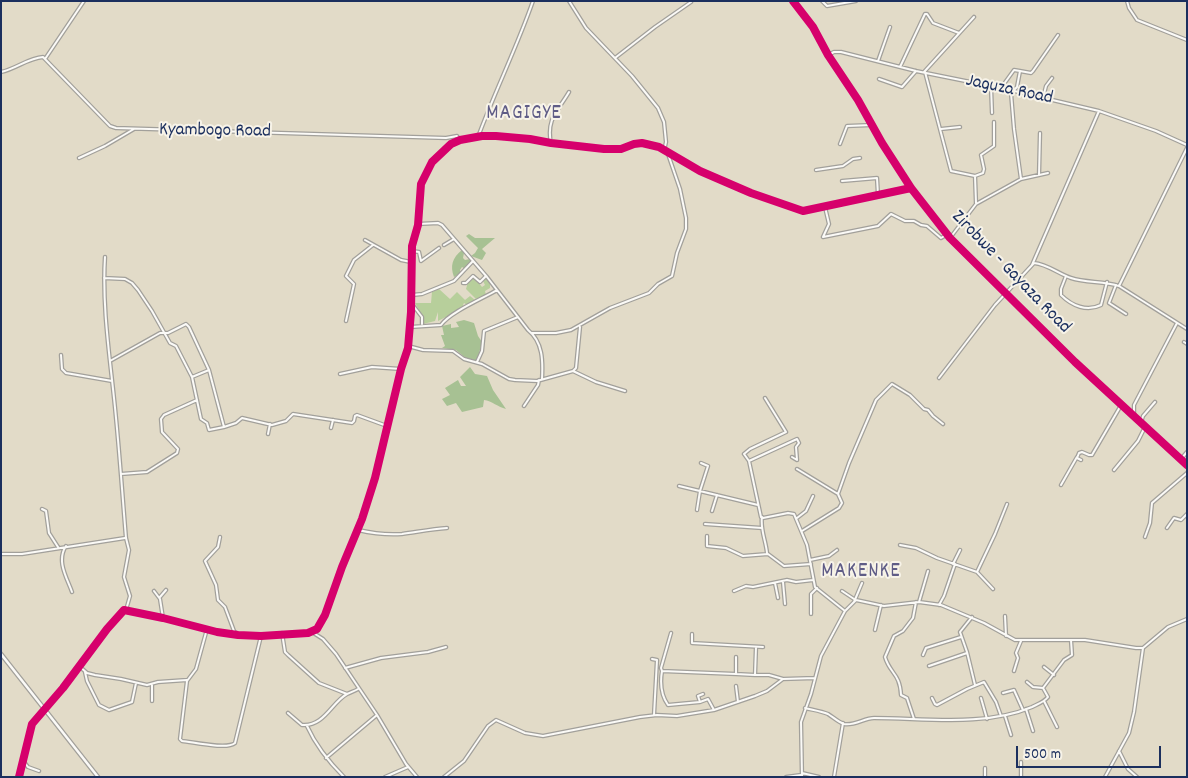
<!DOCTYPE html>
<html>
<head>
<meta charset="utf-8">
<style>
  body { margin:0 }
  #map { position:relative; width:1188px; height:778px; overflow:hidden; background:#e2dbc8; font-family:Dekko,sans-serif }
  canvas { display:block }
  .frame { position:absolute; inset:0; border:2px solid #1b2f5e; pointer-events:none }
  .scale { position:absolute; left:1016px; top:746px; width:145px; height:22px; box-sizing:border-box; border:2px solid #1b2f5e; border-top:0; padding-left:6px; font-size:15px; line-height:18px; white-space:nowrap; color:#1b2f5e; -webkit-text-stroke:4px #f7f3e8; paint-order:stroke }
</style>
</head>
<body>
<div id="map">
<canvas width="1188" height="778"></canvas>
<div class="frame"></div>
<div class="scale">500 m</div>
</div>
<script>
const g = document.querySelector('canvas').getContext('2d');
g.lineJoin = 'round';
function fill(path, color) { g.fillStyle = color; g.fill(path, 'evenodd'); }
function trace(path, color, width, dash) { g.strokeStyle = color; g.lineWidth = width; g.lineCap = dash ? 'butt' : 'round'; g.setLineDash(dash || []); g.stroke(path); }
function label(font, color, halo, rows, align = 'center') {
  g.font = font + ' Dekko,sans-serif'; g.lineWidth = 4; g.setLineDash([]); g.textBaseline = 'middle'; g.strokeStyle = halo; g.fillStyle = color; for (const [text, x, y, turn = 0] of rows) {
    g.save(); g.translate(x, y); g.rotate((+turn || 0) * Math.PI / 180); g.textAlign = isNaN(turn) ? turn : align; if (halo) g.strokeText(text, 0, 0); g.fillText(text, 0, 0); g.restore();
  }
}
fill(new Path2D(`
  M474,277L482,287L485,285L483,281L486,278L490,284V288L485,291L486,295L476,299L466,289L468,282Z
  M439,289L450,299L457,292L465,300L470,296L475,300L467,305L464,303L463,305L465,307L438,321V312L435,321L423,324V317L415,303H431L432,292Z`), '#b7cf9b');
fill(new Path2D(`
  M469,234L475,238H495L482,249L486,253L482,260L471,256L475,253L478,248L466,236Z
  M462,250L464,253L463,258L465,260L470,259L472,261L465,269L462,267L460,270L461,273L454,277C450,266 452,258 462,250Z
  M464,320L474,323L478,336L482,342L477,361L467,359L456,350L442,348L445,346L441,335H444L442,326L451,324V328L459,327L456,322Z
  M470,367L475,374L487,376L493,390L506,409C498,407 492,401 484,400L483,407L462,412L456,403L447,406L442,399L450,395L445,388L458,380L461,386H466L460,377Z`), '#a7c193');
const minor = new Path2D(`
  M569,1L586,28L632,76L658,108L664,122L666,142L664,151
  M822,1L827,6L856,1
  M1127,1L1129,8L1137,20L1187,40
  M828,55L834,52H841L916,71L1010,90L1099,111L1156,131L1187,145
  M615,58L655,27L691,2
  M45,59L84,1
  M878,61L890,27
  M900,67L925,14H927L933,23L959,33
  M1,72C16,69 28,58 43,57L110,126L116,128L446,138L457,136L460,140
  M924,72L974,17
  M925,72L951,171L975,176L983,173L984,169L981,155L994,146V122
  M879,79L902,87L916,71
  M991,86L992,113
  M1001,88L1014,70L1020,71
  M1043,98L1046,86L1052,78
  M941,129L960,127
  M478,137C495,91 517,47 533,1
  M551,143C546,119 558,111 569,92
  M840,144L847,126L872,125
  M79,158L105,146L134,129
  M816,170L843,166L853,159L860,158
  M1039,175L1040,133
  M975,176L976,203
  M1021,179L1048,173
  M842,181L877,178L878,195
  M825,207L829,224L823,237L878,226L891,214L905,221H914L921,225L927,226L941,238L948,234
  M418,224L438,223L442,225L487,277L528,330C543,342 543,361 542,379
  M950,238L976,204L1021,179L1014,129L1011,93L1017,87L1020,71L1031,73L1033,71L1058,35
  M365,240L401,260L411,262
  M444,245L454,239
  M412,251L419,252L421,261L439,248
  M105,257C102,303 109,351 114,398C119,444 122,491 126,538L129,550L124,577L130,596L126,610
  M1032,265L1099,111
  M1066,276L1061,289V295C1072,306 1087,312 1101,305L1107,282
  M104,278L125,279L132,283L138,290L152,311L170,343L176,346L192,377L201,419L207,423L209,430L224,427
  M463,283H466L473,276L480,282L486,276
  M1116,285L1109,303L1126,314
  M1119,286L1187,148
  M412,295L422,294L454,281L473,261
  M412,304L422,317V324
  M346,321L354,284L346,276L354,260L373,245
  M410,327L441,325C450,312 484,298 497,290
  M532,333H556L571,330L610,308L649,293L658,284L672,276L677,253L686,229V218L680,189L668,154
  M1184,342L1187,344
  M408,346L423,350L453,351L464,359L482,364L509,379L515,380L537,381L573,371L576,368L580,327
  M61,355L62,369L66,373L112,381
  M110,361L160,333H168L186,324L189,327L209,370L224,427L236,423L242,418L272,425L286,421L293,414L352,423L354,421L355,416L357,415L387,426
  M477,362L482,351L484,331L518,317
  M573,371L596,382L625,391
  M340,374L372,367L401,369
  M192,377L209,370
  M939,378L995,305L1034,263C1047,264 1059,274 1071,278C1086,283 1103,281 1119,286L1187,329
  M765,398L786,432L750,449L744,454L749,461L761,517L763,518L788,513L794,514L807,545L815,587L845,611
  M524,406L538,385L539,380
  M1134,416V405L1177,323
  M1141,423L1143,416L1155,402
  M331,428L333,420
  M268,434L270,424
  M1181,459L1187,452
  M1081,460L1077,458L1079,453L1082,452L1089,455H1092L1120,407
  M749,461L797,439L799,443L796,447L797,460L792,457
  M797,469L838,494L842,503L839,508L802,531
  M1114,470L1138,441L1145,427
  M121,474L147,472L177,453L178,449L162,432L161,419L164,415L197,400
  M1061,485L1077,457
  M679,486L758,505
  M838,494L849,463L876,400L892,384L910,395L924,409L928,410L933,416L943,424
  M42,509L46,511L49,533L58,547
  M697,510L700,491L708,466L701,463
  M712,511L717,495
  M762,517C760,529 766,541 767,553
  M797,518L806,511L813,496
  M705,524L762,528
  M1167,528L1174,518L1181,520L1187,514
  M358,530C371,533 388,535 402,534C417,532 432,529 447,528
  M707,536V546L726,548L743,556L768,554L784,566L811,564
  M220,537L218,547L205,561L216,585L218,600L225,607L234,631L238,635
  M1145,537L1150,523L1152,503L1187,473
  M900,545L916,548L937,558L977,572L993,589
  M66,546C56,561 67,578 72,592
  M1,554H22L125,538
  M810,560L829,556L837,550
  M953,564L960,550
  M977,572L995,534L1007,504
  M783,582L785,604
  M775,583L778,598
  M154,591L160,599L163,618
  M734,591L746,586L753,587L787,580L796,582L813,580
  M842,591L854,599
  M160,597L166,590
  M854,602L862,583
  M919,602L928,571
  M939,605L944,596L955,564
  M811,614V594L817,588
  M1005,616L1006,636
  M972,617L960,632L967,652L975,685
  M207,629L196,669L187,681L180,739L182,741C193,742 227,750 235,743L261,636
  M875,630L881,605
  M312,632L323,639L336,654L377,715L406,764L417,777
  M282,633L285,652L288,655L319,683L347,694
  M671,633L661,668L662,671L736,674V657
  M692,634V643L763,647
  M923,655L926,648L961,637
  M652,659L657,660L654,715
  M79,666L87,673L95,675L121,679L147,685L158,682L187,680
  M929,666L967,653
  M1044,667L1054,675
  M345,668L381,658L428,652L446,647
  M662,671C660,683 661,695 668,705L700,702L698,696L703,694
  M1014,671L1018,658L1016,653L1021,641
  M85,672L87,681L99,705L109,710L132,702L136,683
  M736,674L755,675L756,647
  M755,675H769L783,679
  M1027,682L1033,687L1043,688L1064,660L1072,655L1071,640
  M152,685V701
  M736,686L738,702
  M1003,693L1014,690L1023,710
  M932,698L935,704L937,705L967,689L984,682L996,702L1001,716
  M981,698L987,719
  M1044,701L1057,727
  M700,702L708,699L714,710
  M805,708C813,710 821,711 828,714C833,717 838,722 844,724C855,726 864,718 874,718C924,718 985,727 1032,707C1038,704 1044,702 1048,697L1043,688
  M1026,709L1033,731
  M288,713L302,725C324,727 332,702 347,694C351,692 355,691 358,689
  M1005,716L1011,735
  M914,719L907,698L901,695C900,673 890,674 885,657L894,636L903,631L913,618L916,602
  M307,726C316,746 328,761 344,777
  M1119,751L1128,769L1137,777
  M326,758L377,715
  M24,762L28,767L39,771
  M1021,762V777
  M985,768V777
  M802,773L819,777
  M19,777L32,724L63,688L107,629L124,610L163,618L217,632L238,635L261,636L308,633L317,629L325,615L342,567L362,519L375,478L401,369L408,348L411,312L412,246L418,225L421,184L432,162L451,144L460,140L482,136H496L530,139L551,143L604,149H621L634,144L642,143L659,147L700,171L751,193L803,211L911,188
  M385,777L408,767
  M444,777L464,761L488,726L496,720L525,733L543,736L640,717L657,715L677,716L714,710L755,696L767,691L783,679L815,678
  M786,777L801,775
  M802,777L801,722L811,694L821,656L845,611L856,600L884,606L919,602L941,605L984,623L1015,640H1085L1136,648H1143L1168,627L1187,619
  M834,777L843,723
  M1105,777L1129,733L1134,712L1143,648`);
const tertiary = new Path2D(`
  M793,1L813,27L828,55L858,100L882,143L911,188L950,238L1075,362L1187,465
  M1,654L98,777`);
trace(minor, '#a2a09b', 4.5);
trace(tertiary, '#a2a09b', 5);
trace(minor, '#fbfaf7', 2);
trace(tertiary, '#fbfaf7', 2.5);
trace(new Path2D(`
  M793,1L813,27L828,55L858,100L882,143L911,188L950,238L1075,362L1187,465
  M19,777L32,724L63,688L107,629L124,610L163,618L217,632L238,635L261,636L308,633L317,629L325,615L342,567L362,519L375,478L401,369L408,348L411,312L412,246L418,225L421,184L432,162L451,144L460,140L482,136H496L530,139L551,143L604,149H621L634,144L642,143L659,147L700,171L751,193L803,211L911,188`), '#d6006c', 8);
label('19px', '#1b2f5e', '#f7f3e8', [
  ["Jaguza Road",1009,91,12],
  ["Kyambogo Road",215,132,1],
  ["Zirobwe - Gayaza Road",1010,273,46]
]);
g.letterSpacing = '1px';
label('21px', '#5f5c86', '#f7f3e8', [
  ["MAGIGYE",524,115],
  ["MAKENKE",861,573]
]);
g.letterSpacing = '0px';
</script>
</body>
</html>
